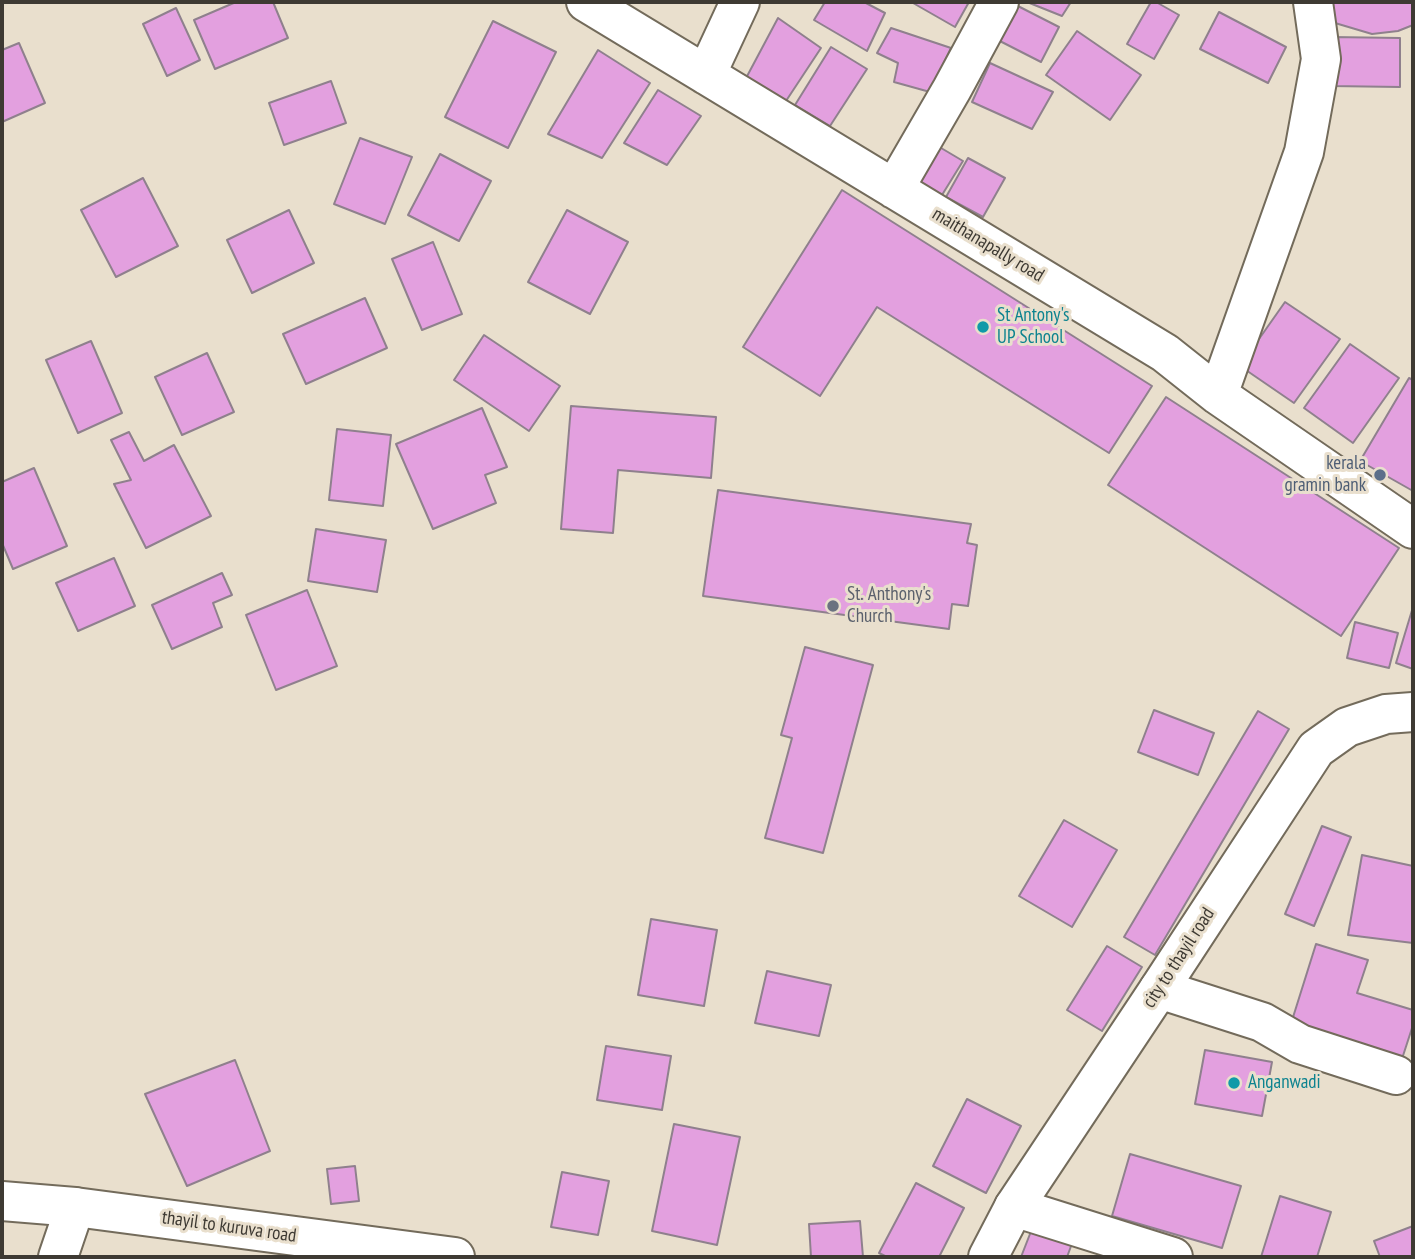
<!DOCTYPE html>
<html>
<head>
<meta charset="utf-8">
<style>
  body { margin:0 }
  #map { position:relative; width:1415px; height:1259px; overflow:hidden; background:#e9dfcd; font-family:"PT Sans Narrow",sans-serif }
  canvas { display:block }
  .frame { position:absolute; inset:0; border:4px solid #3e3a33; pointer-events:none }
</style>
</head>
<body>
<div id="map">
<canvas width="1415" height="1259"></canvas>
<div class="frame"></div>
</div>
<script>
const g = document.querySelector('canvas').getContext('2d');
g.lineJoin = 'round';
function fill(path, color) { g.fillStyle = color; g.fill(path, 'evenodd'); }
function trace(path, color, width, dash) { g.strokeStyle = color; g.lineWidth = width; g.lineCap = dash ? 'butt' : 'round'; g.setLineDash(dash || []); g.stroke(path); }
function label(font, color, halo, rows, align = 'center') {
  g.font = font + ' "PT Sans Narrow",sans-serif'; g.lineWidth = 6; g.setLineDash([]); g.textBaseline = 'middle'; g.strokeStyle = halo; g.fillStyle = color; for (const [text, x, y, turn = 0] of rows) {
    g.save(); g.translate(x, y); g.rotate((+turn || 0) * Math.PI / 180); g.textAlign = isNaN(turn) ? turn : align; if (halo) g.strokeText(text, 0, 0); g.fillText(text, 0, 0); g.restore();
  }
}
const building = new Path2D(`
  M236,2H273L288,38L215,69L194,20Z
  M825,2H864L885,13L867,51L814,20Z
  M913,2H969L955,27L913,3Z
  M1010,2L1059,27L1041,62L990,36Z
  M1027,2H1071L1062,16Z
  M1151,2H1156L1179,15L1154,59L1127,44Z
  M1326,2H1412L1413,6V25L1398,31L1372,34L1335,23Z
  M176,8L200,60L167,76L143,24Z
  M1219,12L1286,47L1268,83L1200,49Z
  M778,18L821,48L784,104L745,80Z
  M493,21L556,52L508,148L445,117Z
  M891,28L951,48L930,92L894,82L898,63L877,53Z
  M1077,31L1141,75L1110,120L1046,75Z
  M1332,37L1400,38V87L1331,86Z
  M19,43L45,103L2,122V50Z
  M831,47L867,69L830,126L795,105Z
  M598,50L650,83L602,158L548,134Z
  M990,63L1053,92L1032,129L972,102Z
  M331,81L346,123L284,145L269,103Z
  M658,90L701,116L667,165L624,143Z
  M360,138L412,157L385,224L334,204Z
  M931,142L963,161L942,195L910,176Z
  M440,154L491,181L459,241L408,215Z
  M968,158L1005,178L983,217L946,197Z
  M143,178L178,246L116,277L81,210Z
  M842,190L1152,386L1109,453L877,307L820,396L743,347Z
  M289,210L314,263L252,293L227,240Z
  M567,210L628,242L590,314L528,282Z
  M433,242L462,314L422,330L392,259Z
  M365,298L387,348L306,384L283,334Z
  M1285,302L1340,339L1294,403L1240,366Z
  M484,335L560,386L529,431L454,380Z
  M91,341L122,413L78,433L46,360Z
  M1350,344L1399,378L1353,443L1304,408Z
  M207,353L234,412L182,435L155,377Z
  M1409,378L1413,380V491L1360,461Z
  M1166,397L1399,548L1341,636L1108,485Z
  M571,406L716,417L711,478L618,470L613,533L561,529Z
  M482,408L507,467L485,475L496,503L433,529L396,444Z
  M337,429L391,435L383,506L329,500Z
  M129,432L144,461L174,445L211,516L146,548L114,484L131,480L111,440Z
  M34,468L67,546L13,569L2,543V482Z
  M718,490L971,524L967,543L977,545L968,606L952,604L949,629L703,596Z
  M316,529L386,540L377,592L308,581Z
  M114,558L135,606L78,631L56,583Z
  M222,573L232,595L213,603L222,627L172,649L152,605Z
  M307,590L337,666L276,690L246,615Z
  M1413,607V669L1396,663Z
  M1355,622L1398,633L1389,668L1347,658Z
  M805,647L873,665L823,853L765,838L792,738L781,735Z
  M1154,710L1214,733L1198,775L1138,752Z
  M1258,711L1289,729L1155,955L1124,937Z
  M1064,820L1117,850L1072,927L1019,896Z
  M1322,826L1351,837L1314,926L1285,914Z
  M1362,855L1413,866V943L1348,935Z
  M651,919L717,930L704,1006L638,995Z
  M1316,944L1368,960L1357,993L1413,1010V1025L1400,1065L1289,1030Z
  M1107,946L1142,967L1102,1031L1067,1010Z
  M767,971L831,985L819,1036L755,1023Z
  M606,1046L671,1056L662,1110L597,1100Z
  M1205,1050L1272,1062L1262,1116L1195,1104Z
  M235,1060L270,1151L187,1186L145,1094Z
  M967,1099L1021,1126L986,1193L933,1166Z
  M674,1124L740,1137L717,1245L652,1231Z
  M1130,1154L1241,1186L1222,1248L1112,1216Z
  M355,1166L359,1201L331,1204L327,1169Z
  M562,1172L609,1181L598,1235L551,1227Z
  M916,1183L964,1208L939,1257H887L879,1253Z
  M1280,1196L1331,1212L1317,1257H1261Z
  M1037,1216L1077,1230L1067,1257H1021Z
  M860,1221L863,1257H811L809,1224Z
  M1413,1226V1257H1380L1374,1241Z`);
fill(building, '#e3a0df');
trace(building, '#8f808d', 2);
const minor = new Path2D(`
  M586,2L1165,353L1218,395L1413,529
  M706,75L740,2
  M894,189L952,89L999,2
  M1218,395L1304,152L1321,59L1313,2
  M1159,989L1262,1022L1300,1044L1396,1075
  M1014,1207L1173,1257
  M58,1257L75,1207`);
const major = new Path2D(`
  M2,1201L75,1207L455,1257
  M988,1257L1014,1207L1159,989L1316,749L1347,727L1386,714L1413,712`);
trace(minor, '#736b5b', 42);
trace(major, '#736b5b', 42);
trace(minor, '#fff', 38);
trace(major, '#fff', 38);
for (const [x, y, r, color] of [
  [983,327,7,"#0f9aa8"],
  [1380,475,7,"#5c6f8a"],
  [833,606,7,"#6b7280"],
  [1234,1083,7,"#0f9aa8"]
]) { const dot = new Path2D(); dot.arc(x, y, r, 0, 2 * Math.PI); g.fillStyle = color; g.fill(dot); trace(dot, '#e9dfcd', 2.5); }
label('19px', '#3e3a33', '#e9dfcd', [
  ["maithanapally road",988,245,31],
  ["city to thayil road",1179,958,-57],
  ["thayil to kuruva road",229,1227,8]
]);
label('19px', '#0d838f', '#e9dfcd', [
  ["St Antony's",997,316],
  ["UP School",997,338],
  ["Anganwadi",1248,1083]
], 'left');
label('19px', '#4e5e75', '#e9dfcd', [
  ["kerala",1366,464],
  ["gramin bank",1366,486]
], 'right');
label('19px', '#5b616d', '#e9dfcd', [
  ["St. Anthony's",847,595],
  ["Church",847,617]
], 'left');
</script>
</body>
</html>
